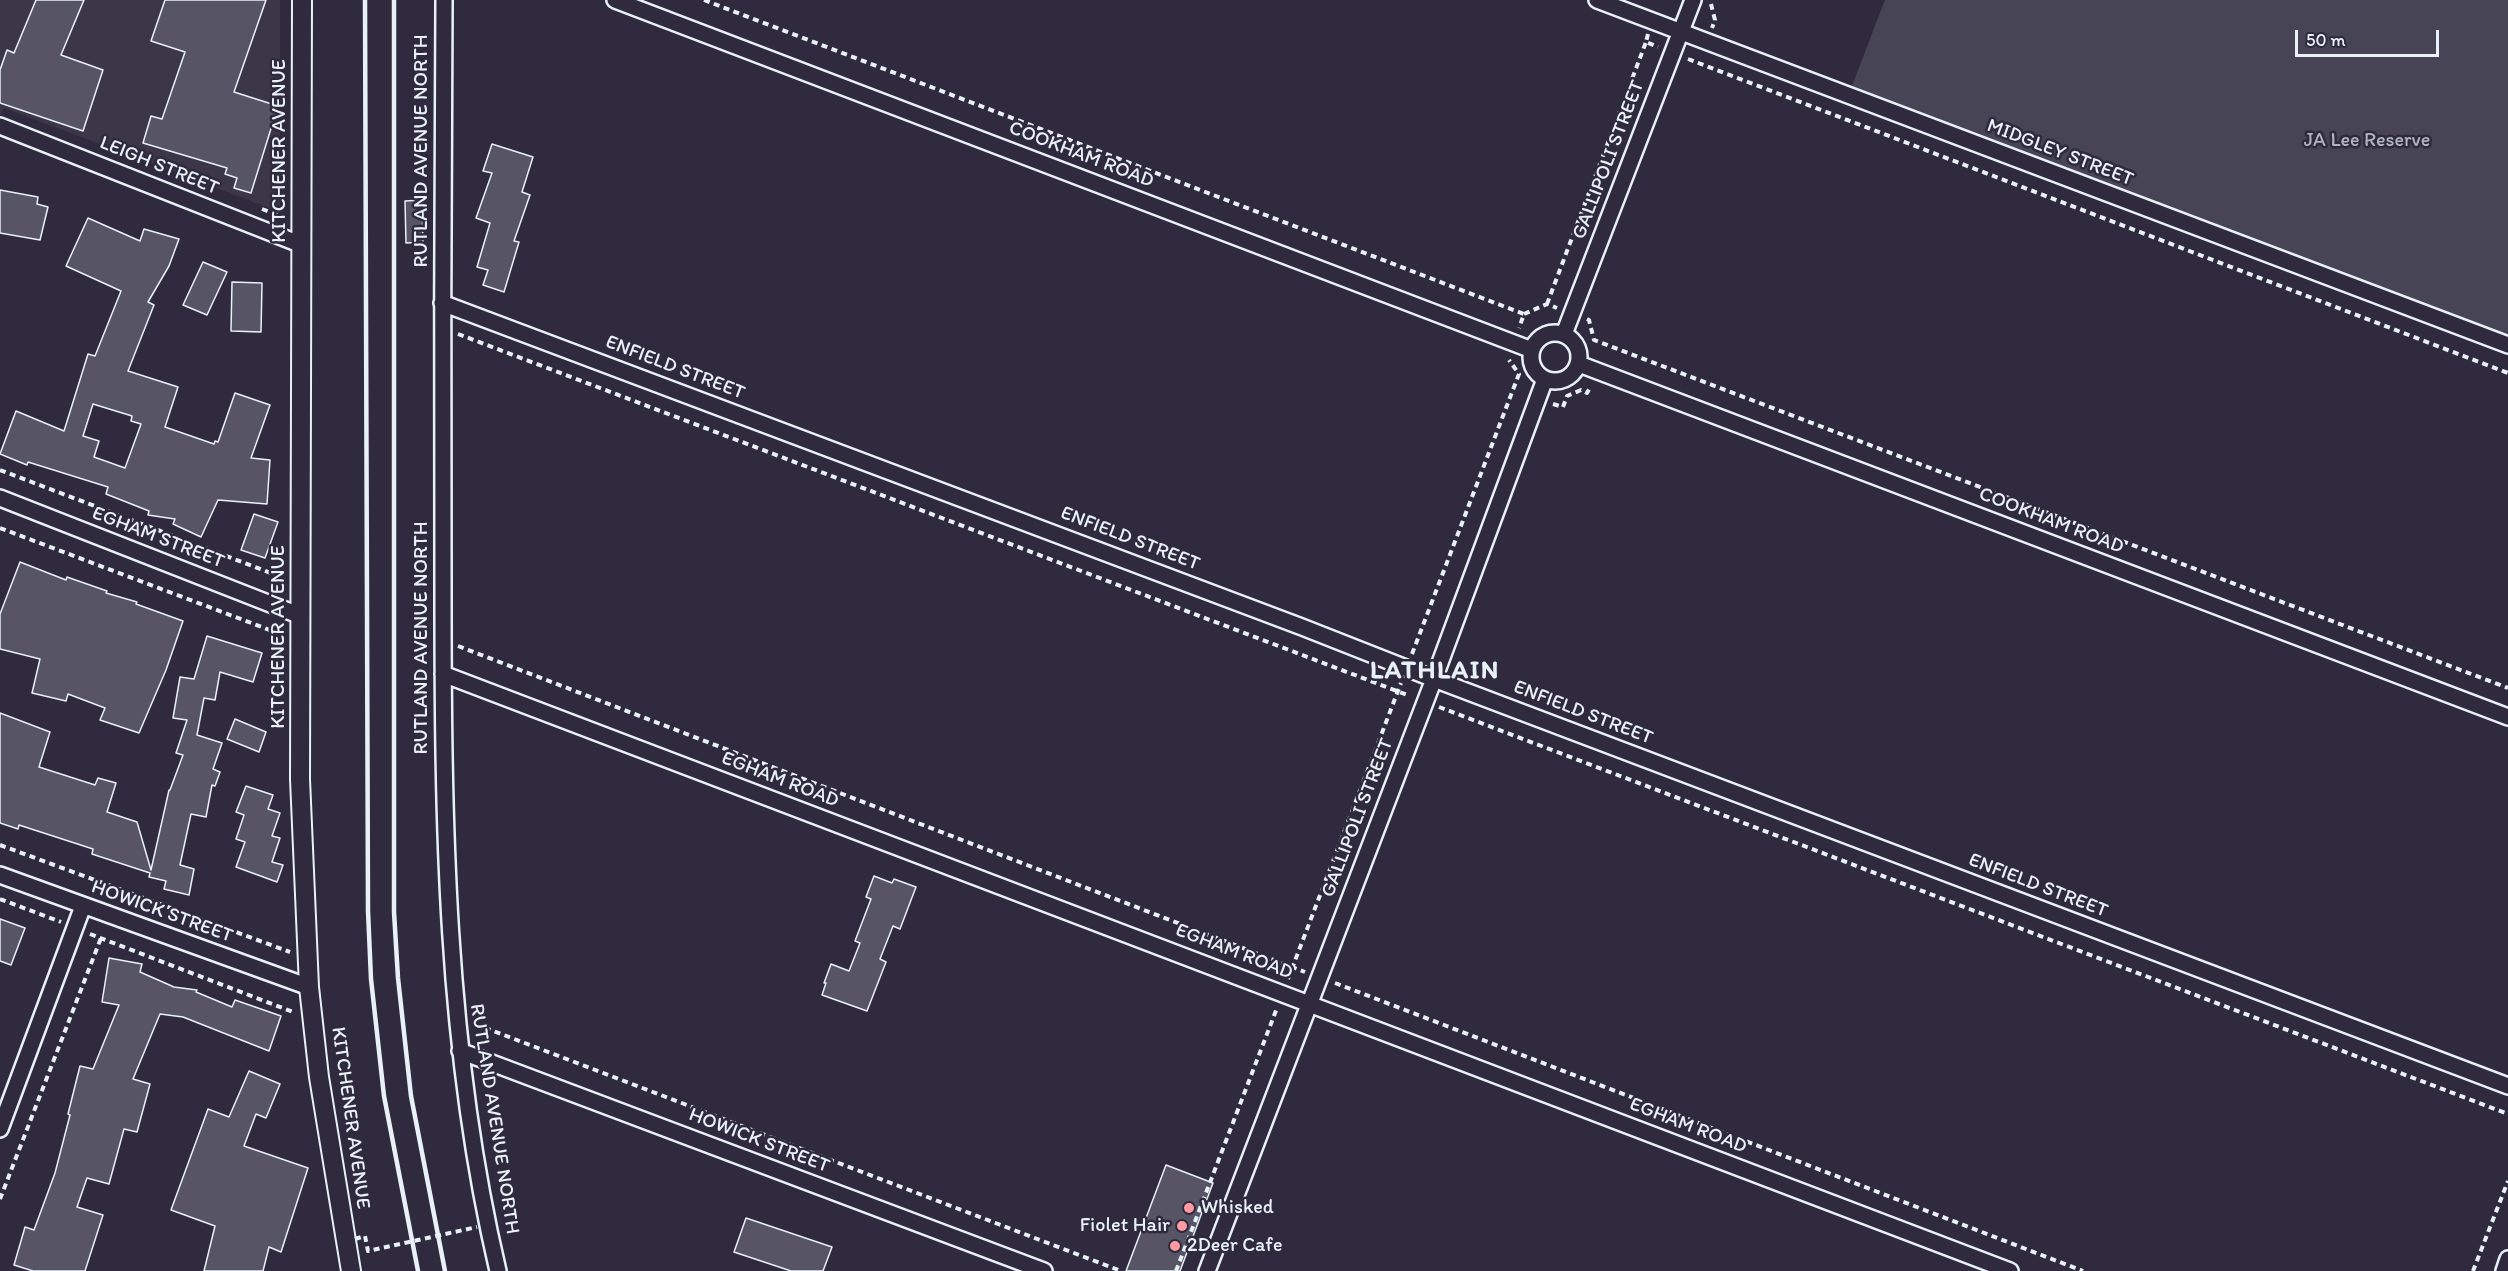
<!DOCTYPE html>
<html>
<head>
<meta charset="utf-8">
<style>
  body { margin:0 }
  #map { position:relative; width:2508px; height:1271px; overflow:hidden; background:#2f2a3d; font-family:Itim,sans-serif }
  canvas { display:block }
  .scale { position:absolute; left:2295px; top:30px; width:144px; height:27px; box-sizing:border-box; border:3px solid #e8f1f8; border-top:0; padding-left:8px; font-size:18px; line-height:21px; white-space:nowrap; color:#e8f1f8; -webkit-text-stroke:4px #2f2a3d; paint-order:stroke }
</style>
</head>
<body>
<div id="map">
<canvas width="2508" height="1271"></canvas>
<div class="scale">50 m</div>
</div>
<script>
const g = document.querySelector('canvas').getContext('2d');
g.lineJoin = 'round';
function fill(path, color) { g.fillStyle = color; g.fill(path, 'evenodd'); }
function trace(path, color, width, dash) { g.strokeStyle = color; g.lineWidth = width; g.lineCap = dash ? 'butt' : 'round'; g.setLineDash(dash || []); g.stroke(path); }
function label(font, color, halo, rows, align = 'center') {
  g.font = font + ' Itim,sans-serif'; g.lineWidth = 5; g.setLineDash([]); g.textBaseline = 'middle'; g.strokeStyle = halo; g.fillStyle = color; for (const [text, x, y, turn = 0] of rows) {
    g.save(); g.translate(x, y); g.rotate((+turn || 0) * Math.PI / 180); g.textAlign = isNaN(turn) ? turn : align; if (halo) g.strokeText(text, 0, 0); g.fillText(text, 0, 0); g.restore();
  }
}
fill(new Path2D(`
  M0,0H280V212L4,108L0,116Z`), '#3b3749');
fill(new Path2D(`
  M1885,0H2508V345L1848,96Z`), '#464455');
const building = new Path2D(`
  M36,0H84L61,55L103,70L83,131L0,103V70L7,50L14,53Z
  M165,0H266L234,92L278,106L251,193L234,188L237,178L225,174L227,168L143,143L151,116L162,119L185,52L151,41Z
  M492,144L533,157L522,192L530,195L514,241L519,242L504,292L483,285L488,270L477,267L490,223L476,218L492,173L483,171Z
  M0,190L38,197L37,204L48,207L40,240L0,233Z
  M422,200L423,242L406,243L405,201Z
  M88,218L140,241L144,229L179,239L169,266L148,302L154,305L128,371L178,387L165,427L214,444L215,441L218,442L235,393L270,405L251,458L270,460L267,504L218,500L201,537L173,524L175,519L148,515L149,511L106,494L108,487L28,462L27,465L0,454L16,411L64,431L88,354L95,356L121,291L66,266ZM93,404L132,416L131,421L141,424L125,468L94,457L99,441L83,436Z
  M203,262L227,272L207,315L183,305Z
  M232,282L262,283L261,332L231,331Z
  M254,514L278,522L265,558L241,550Z
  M20,562L66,580L67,577L107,591L106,593L137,602L136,604L183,621L166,670L139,733L100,720L105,708L68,694L66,701L32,693L40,659L0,649V614Z
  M207,636L262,653L253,682L220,672L215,700L204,698L197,735L222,743L213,769L220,772L215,786L212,785L206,817L191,814L180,865L194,869L189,895L164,889L166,881L149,877L150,873L92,854L93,849L19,825L18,829L0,823V713L50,732L39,767L95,785L98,778L116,783L107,812L137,822L151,870L169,790H170L183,755L176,753L187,720L173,718L180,677L194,679Z
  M235,719L266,732L259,752L227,739Z
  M246,786L273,795L268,809L280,813L272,836L280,838L272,862L283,865L277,882L236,867L245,842L236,839L244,815L236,812Z
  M874,876L892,883L894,879L916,887L900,929L893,926L880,959L886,962L867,1011L822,995L826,983H824L831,964L849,971L860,943L855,941L871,899L866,897Z
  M0,919L25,928L11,965L0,961Z
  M109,958L142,964L140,972L174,987L197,990L196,992L232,1007L235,1000L281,1016L269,1051L183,1017L160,1014L133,1079L150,1084L137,1132L124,1129L109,1184L87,1178L77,1207L103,1215L85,1271H33L14,1265L25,1227L34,1230L55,1173L70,1115L68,1114L80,1066L93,1069L119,1005L102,1002Z
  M249,1071L280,1084L266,1118L256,1114L244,1146L308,1168L281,1252L269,1247L263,1271H204L215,1226L171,1210L208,1109L229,1117Z
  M1166,1165L1213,1183L1180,1271H1126Z
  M746,1218L832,1247L823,1271H791L734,1252Z`);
fill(building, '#575565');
trace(building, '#e8f1f8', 1.5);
const minor = new Path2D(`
  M444,0C443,196 442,393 443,589C443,819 445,1046 498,1271
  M615,0L1532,350
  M1597,0L2508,345
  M0,126L302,245
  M442,303L1302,627L1434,679L2508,1086
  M1531 357a24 24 0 1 1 48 0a24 24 0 1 1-48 0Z
  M1564,334L1693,0
  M1579,364L2508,717
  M0,498L301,616
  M443,674L2010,1271
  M0,875L309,987
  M460,1051L1044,1271
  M0,1129L83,906
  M1207,1271L1434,679L1545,379
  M2504,1271L2508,1259`);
const tertiary = new Path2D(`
  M302,0L300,779L309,987L319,1077L351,1271`);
trace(minor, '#e8f1f8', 20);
trace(tertiary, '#e8f1f8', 22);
trace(new Path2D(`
  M704,0L1524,314L1519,328
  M1711,4L1715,20L1712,28
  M1648,34L1646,42L1658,47
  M1688,59L2508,373
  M262,209L286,218
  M1547,304L1646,42
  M1524,314L1547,304L1557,308
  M1587,319L1589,320L1594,340L2508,688
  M458,334L1410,696
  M1553,404L1563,407L1567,396L1581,390L1587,393L1591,386
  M0,470L284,578
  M0,528L283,635
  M458,646L1305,972
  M1412,654L1519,374L1509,360
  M1439,707L2508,1114
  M0,845L290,952
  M0,899L61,922
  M90,934L293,1012
  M1288,979L1401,683
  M1335,983L2083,1271
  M475,1024L1121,1271
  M0,1199L101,938
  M1176,1271L1277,1008
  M2473,1271L2508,1181`), '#e8f1f8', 4, [6, 4.5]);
trace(minor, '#2f2a3d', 15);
trace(tertiary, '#2f2a3d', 18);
trace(new Path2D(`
  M365,0L368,911L371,979L384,1096L418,1271
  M394,0V912L398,978L411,1096L445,1271`), '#e8f1f8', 4.5);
trace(new Path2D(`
  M355,1239L365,1236L368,1251L477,1227`), '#e8f1f8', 4, [6, 4.5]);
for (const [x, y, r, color] of [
  [1189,1208,6,"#ff9aa2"],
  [1182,1226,6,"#ff9aa2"],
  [1175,1246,6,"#ff9aa2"]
]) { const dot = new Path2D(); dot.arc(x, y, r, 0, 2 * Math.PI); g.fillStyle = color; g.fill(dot); trace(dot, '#2f2a3d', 2); }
label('20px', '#afb4bf', '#2f2a3d', [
  ["JA Lee Reserve",2367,141]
]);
label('20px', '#e8f1f8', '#2f2a3d', [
  ["KITCHENER AVENUE",280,151,-90],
  ["RUTLAND AVENUE NORTH",422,151,-90],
  ["MIDGLEY STREET",2060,153,21],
  ["COOKHAM ROAD",1081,155,21],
  ["GALLIPOLI STREET",1609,160,-69],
  ["LEIGH STREET",159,166,22],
  ["ENFIELD STREET",675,368,21],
  ["COOKHAM ROAD",2051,521,21],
  ["EGHAM STREET",158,538,21],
  ["ENFIELD STREET",1130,539,21],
  ["KITCHENER AVENUE",279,637,-90],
  ["RUTLAND AVENUE NORTH",422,638,-90],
  ["ENFIELD STREET",1583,713,21],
  ["EGHAM ROAD",780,780,21],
  ["GALLIPOLI STREET",1358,818,-69],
  ["ENFIELD STREET",2038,886,21],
  ["HOWICK STREET",162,912,20],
  ["EGHAM ROAD",1234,952,21],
  ["KITCHENER AVENUE",350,1118,82],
  ["RUTLAND AVENUE NORTH",494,1119,81],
  ["EGHAM ROAD",1688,1126,21],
  ["HOWICK STREET",759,1141,21]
]);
label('20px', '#e8f1f8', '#2f2a3d', [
  ["Whisked",1201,1208],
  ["Fiolet Hair",1170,1226,"right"],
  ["2Deer Cafe",1187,1246]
], 'left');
g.letterSpacing = '1.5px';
label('bold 26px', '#e8f1f8', '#2f2a3d', [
  ["LATHLAIN",1435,671]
]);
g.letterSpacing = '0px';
</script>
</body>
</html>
